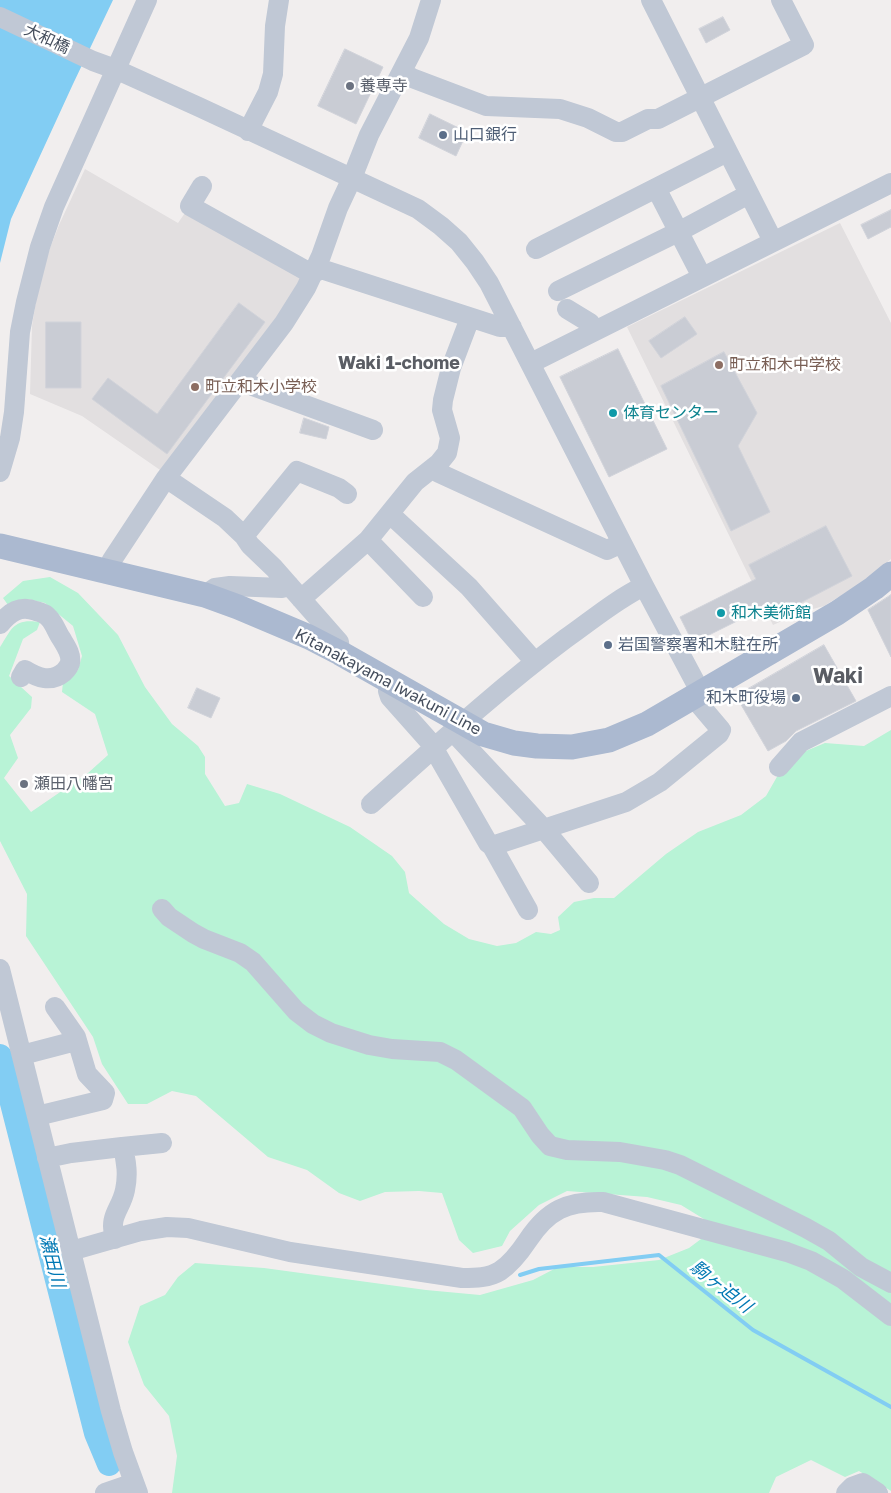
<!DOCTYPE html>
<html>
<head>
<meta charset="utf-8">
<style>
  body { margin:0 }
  canvas { display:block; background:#f1eeee }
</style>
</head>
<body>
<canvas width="891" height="1493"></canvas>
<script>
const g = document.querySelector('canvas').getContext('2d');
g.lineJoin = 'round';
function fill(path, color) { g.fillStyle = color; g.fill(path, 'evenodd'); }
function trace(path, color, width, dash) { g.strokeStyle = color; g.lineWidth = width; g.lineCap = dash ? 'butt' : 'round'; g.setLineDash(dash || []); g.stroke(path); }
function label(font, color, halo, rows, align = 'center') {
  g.font = font + ' "Golos Text","Noto Sans JP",sans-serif'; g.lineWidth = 5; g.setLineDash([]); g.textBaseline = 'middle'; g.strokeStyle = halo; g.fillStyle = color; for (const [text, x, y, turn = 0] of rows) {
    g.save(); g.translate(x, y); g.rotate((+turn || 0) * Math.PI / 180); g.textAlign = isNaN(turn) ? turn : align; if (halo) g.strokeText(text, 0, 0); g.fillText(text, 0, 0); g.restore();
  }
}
fill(new Path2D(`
  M85,169L178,223L187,210L300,275L302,285L163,472L82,416L30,394L32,326L37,295L47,256L59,225Z
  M840,223L891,323V559L869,578L824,606L802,612L773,625L627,327Z`), '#e2dfe0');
fill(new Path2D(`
  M50,577L78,593L118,635L145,687L172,724L198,746L205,757V774L225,806L239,803L247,784L280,794L350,827L392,856L405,872L409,893L444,924L469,939L497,946L516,943L536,932L551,934L560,930L558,917L574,902L594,898H614L666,854L698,832L741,815L766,796L778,775L801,753L825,743L864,746L891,730V1491L859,1471L845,1477L811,1460L776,1477L769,1493H172L177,1456L169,1416L144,1385L128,1342L140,1306L165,1295L178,1277L195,1263L264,1268L426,1290L480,1295L533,1280L558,1267H593L659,1260L689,1248L717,1227L681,1205L647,1197L567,1191L539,1205L510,1231L502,1246L473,1253L459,1240L442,1193L419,1191L385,1192L360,1201L339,1193L307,1170L268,1157L196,1096L172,1091L147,1104H128L102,1064L93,1037L26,936L27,894L0,841V647C12,628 14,618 40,622L37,630L23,639L9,676L32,697L31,708L10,735L18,758L4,778L31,812L88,773L108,755L95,714L62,692L63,682L78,670L82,656L73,626L45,603L28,599L8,605L3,598L23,581Z`), '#b8f3d6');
fill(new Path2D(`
  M0,0H113L73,84L11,219L0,263Z`), '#82cdf3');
trace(new Path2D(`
  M520,1275L539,1269L659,1255L753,1330L891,1407`), '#82cdf3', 4);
trace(new Path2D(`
  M0,1056L96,1433L109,1464`), '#82cdf3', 24);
const building = new Path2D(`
  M723,17L730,30L706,43L699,29Z
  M345,49L383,67L356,124L318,106Z
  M430,114L467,132L456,156L419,138Z
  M891,210V227L868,239L861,225Z
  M239,303L265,322L167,454L92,399L108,378L157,414Z
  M685,317L697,334L661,358L649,341Z
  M46,322H81V388H46Z
  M618,349L667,449L609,477L560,377Z
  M724,352L757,413L738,446L770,512L731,531L661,386Z
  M304,418L329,427L326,439L300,433Z
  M826,526L852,576L775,616L769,605L693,643L680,617L756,579L749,565Z
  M891,595V657L868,610Z
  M824,645L856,701L796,731L786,741L768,751L736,696Z
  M197,688L220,698L211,718L188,708Z`);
fill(building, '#c9ccd4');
trace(building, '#d1d3da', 1);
trace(new Path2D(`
  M651,0L773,241
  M0,17L93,61L115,69L199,107L418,209L441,226L459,242L475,262L489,283L644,586L701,693L699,704L721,730L719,734L660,782L626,802L492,846L488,843L430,742L390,697L388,691L391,683
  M402,72L412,78L486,106L560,109L588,118L616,132H622L648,119H658L804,45L781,0
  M248,131L268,92L273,74L275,26L279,0
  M202,186L190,206L312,274L321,269L500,327H512
  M656,188L702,277
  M536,249L727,152
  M558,291L678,232L749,194
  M567,309L590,323L594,331
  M531,363L891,183
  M242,379L253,386L373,430
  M434,467L439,473L607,550L622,543
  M0,472L10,438L14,412L20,332L26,302L40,247L54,207L147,0
  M166,478L225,518L244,536L250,545L274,568L339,642L340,653
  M390,514L469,587L535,662
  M244,536L297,471L339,488L347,494
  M368,540L423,597
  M107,571L112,560L166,478L284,323L306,288L321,256L338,208L352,178L369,135L419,38L431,0
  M205,595L215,588L230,586L282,588L289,585
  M301,599L368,540L415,482L439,463L447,453L450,438L442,410L443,400L451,368L470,318
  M0,624C10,612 20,605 36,611C40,612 46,614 49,618C54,623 57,632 61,638C65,645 72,654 70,663C69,666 66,670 64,672C51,683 38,678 25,670L21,677
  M454,731L457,736L543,828L589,883
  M779,767L801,742L891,696
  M371,804C435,747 497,690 565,639C591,621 615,600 644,586
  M492,846L528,910
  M162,909L169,917L193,933L204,939L240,953L253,962L296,1011L313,1024L331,1033L369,1045L392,1049L440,1052L456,1060L522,1108L540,1135L550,1146L567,1150L620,1152L665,1160L680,1165L806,1228L829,1241L861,1267L891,1283
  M0,969L111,1411L123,1452L138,1493
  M22,1055L68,1043L76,1037L55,1007
  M37,1116L103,1100L105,1093L87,1074L76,1037
  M122,1147L162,1143
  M47,1158L71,1153L122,1147C127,1160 128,1177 125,1190C121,1210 108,1215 115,1239
  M71,1251L141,1231L167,1227L188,1228L290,1252L462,1278C475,1278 489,1278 500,1271C512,1263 520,1252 528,1240C548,1210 567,1201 603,1202L787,1252L811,1261L843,1279L891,1316
  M105,1493L134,1483
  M846,1493L852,1487L863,1483L878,1493`), '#c0c8d5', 20);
trace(new Path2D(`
  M0,546L205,595L238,607L309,637L340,653L483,734L514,743L537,746L572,747L609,740L647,724L837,613L874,588L891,574`), '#abb9d0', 25);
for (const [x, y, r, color] of [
  [350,86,5,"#6b7280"],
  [443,135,5,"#5c6f8a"],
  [719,365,5,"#8d6e63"],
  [195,387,5,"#8d6e63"],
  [613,413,5,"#0f9aa8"],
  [721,613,5,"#0f9aa8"],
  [608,645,5,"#5c6f8a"],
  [796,698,5,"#5c6f8a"],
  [24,784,5,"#6b7280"]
]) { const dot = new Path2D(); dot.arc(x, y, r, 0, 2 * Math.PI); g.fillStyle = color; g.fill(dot); trace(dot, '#fff', 2); }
label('16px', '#454e5d', '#fff', [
  ["大和橋",47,39,25],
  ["Kitanakayama Iwakuni Line",388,682,28]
]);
label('16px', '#5b616d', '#fff', [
  ["養専寺",360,86],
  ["瀬田八幡宮",34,784]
], 'left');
label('16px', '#4e5e75', '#fff', [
  ["山口銀行",453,135],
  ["岩国警察署和木駐在所",618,645],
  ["和木町役場",786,698,"right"]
], 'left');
label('16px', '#785e54', '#fff', [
  ["町立和木中学校",729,365],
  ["町立和木小学校",205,387]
], 'left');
label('16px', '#0d838f', '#fff', [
  ["体育センター",623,413],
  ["和木美術館",731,613]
], 'left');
label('bold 18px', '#5a5d64', '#fff', [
  ["Waki 1-chome",399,363]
]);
label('italic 18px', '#0078b4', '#fff', [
  ["瀬田川",52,1261,76],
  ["駒ヶ迫川",721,1287,38]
]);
label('bold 21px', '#5a5d64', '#fff', [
  ["Waki",838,676]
]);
</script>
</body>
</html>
